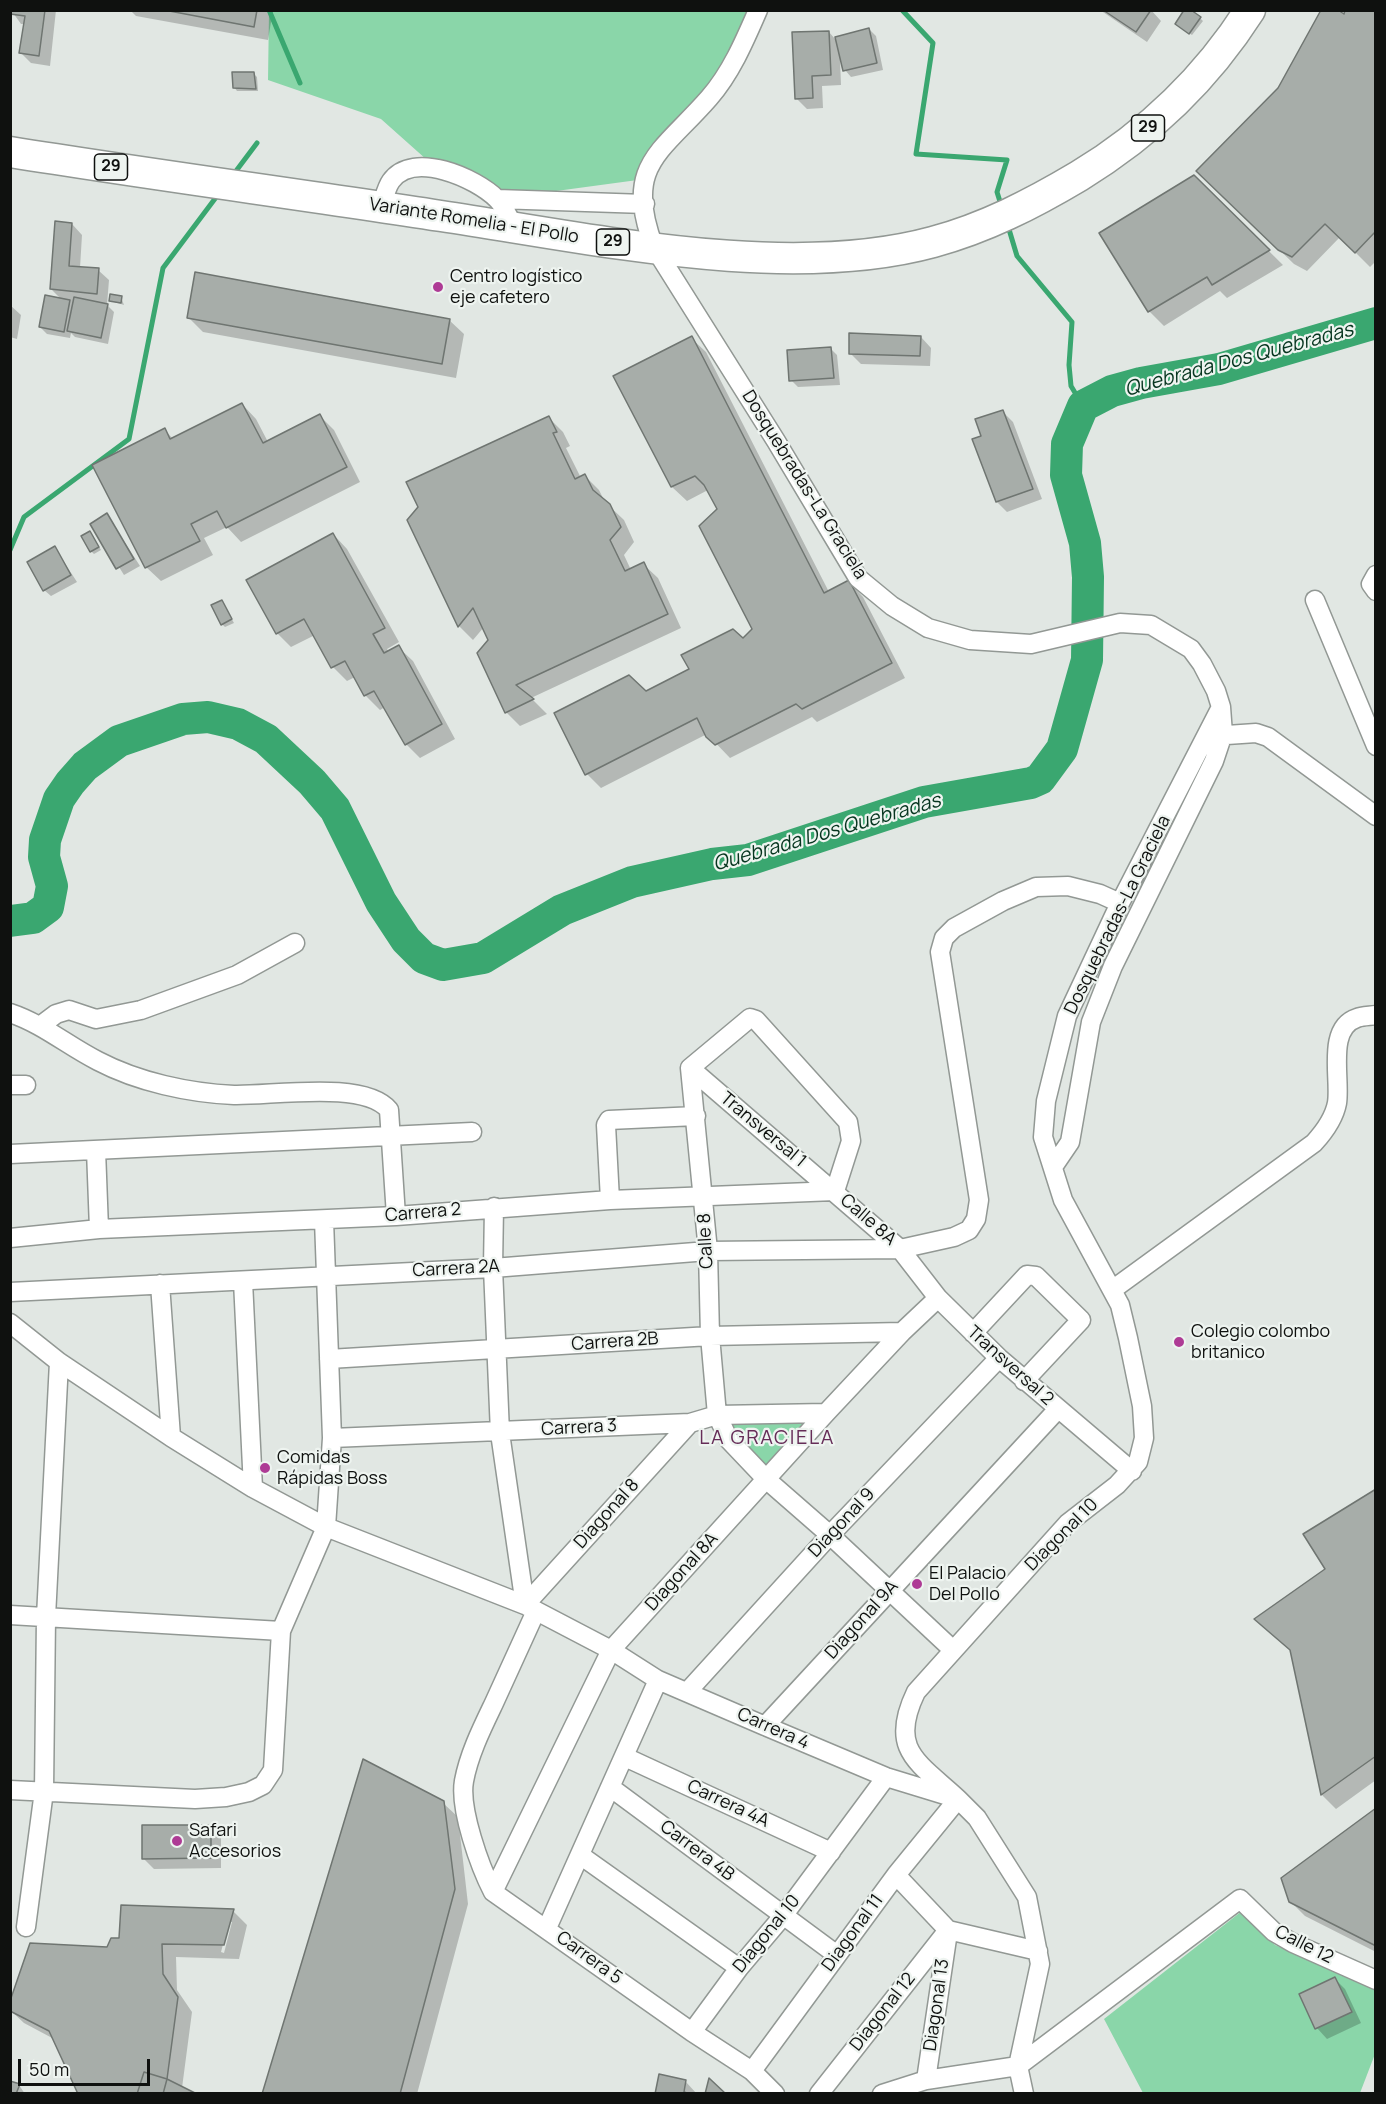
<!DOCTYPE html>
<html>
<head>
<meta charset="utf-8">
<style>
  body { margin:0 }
  #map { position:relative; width:1386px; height:2104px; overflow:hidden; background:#e1e7e3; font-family:Manrope,sans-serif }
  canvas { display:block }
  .frame { position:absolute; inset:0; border:12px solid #0f110f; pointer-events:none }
  .scale { position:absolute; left:18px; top:2059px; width:132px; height:27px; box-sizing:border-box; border:3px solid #0f110f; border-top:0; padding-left:8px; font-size:18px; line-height:21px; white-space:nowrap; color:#0f110f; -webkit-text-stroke:4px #eef4f0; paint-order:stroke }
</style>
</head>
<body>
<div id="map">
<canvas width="1386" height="2104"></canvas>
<div class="frame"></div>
<div class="scale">50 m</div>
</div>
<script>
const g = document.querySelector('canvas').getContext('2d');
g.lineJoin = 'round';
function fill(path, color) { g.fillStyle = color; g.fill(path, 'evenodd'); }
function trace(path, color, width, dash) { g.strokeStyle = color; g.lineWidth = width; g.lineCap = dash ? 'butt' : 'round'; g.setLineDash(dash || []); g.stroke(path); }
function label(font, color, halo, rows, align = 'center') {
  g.font = font + ' Manrope,sans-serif'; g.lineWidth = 4.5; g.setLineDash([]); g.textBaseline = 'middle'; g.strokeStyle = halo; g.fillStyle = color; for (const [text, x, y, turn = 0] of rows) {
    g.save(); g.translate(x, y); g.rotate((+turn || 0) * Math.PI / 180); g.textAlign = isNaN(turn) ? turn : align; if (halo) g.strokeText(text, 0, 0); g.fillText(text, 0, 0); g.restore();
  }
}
fill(new Path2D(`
  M269,11H758L741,49L645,179L497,199L436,168L381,119L268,80Z
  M826,1413L767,1480L717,1415Z
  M1242,1911L1275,1945L1375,1987V2054L1360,2093H1143L1104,2019Z`), '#8ad6a9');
fill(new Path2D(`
  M11,10H56L50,66L31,63L21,53L25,24H21Z
  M130,10H273L268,40L136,16Z
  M1100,10H1151L1161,21L1147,42Z
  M1376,10V261L1370,267L1340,237L1307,271L1294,264L1198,171L1279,88L1344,16Z
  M1200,18L1203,21L1192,35L1180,27Z
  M869,29L876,36L883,70L851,77L845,70L840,59L841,85L822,86L823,108L807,109L796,98L829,32L835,39Z
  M254,74L257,77L258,91H237L234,87Z
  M1194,177L1283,265L1227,298L1220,291L1164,326L1149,311L1101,233Z
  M72,224L82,235L80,268L98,270L109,280L107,305L114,312L108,344L75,337L71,333L70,338L47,334L40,327L62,300L51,289Z
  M121,297L124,305L111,301Z
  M10,305L21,315L17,339L10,337Z
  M188,317L449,320L464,334L456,378L203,332Z
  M921,337L931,348L930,366L861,364L851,354Z
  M691,338L706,352L829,592L849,582L863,597L905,678L817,722L812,717L730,758L707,734L601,788L587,774L646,692L743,640L754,629L718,509L708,490L687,501L672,487L615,376Z
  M831,349L837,355L840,385L798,387L791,380Z
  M242,404L256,419L268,442L320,416L334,430L360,482L241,542L227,527L204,538L213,555L161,581L146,567L165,430L173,439Z
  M1002,411L1013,422L1042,499L1007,512L997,502L983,437Z
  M549,418L563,432L570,446L566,448L581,478L585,476L599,490L605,502L624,520L634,542L624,555L631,570L643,564L658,578L681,628L531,698L547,714L520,726L506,712L490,640L484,627L473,640L459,626L408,520Z
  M107,515L140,566L124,575L92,524Z
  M333,534L347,549L399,642L387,649L389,652L398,647L413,661L455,739L420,758L406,744L385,707L380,710L366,696L355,677L347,681L333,667L315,635L291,647L277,633Z
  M93,536L101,550L94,554L91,551Z
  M55,548L77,582L51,596L44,590Z
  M222,602L234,623L225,627L222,624Z
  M1376,1491V1780L1336,1809L1322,1795L1292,1652L1256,1619L1327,1569Z
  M443,1803L458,1817L468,1904L417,2094H263Z
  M1376,1810V1952L1305,1916L1290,1901Z
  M211,1827L221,1837V1868L154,1869L143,1858Z
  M233,1911L247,1925L239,1959L176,1957L177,1990L192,2012L182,2088L54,2039L24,2023L10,2010L120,1939ZM229,1922H232L224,1953L221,1952Z
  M1335,1979L1345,1989L1361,2023L1327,2039L1317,2028Z
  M686,2082L697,2094H656Z
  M19,2085L25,2094H10Z`), '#0003');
trace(new Path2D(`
  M269,10L300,83
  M902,10L933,43L916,154L1007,160L997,192L1002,208
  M233,175L257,143
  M1008,226L1017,256L1072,322L1069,365L1071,386L1083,406
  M10,550L24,517L129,439L163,268L220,192`), '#3aa770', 5);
trace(new Path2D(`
  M10,921L33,918L48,907L52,886L44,857L45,840L59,799L70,783L85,766L119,741L183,719L208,717L238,724L266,739L312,782L335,809L381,902L406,940L424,958L443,965L483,958L562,910L632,882L712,864L748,860L924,802L1031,783L1040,779L1062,749L1087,660L1088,577L1085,543L1066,475L1067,444L1083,406L1112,391L1141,383L1219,369L1376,323`), '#3aa770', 32);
const building = new Path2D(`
  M10,10H45L39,56L19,53L25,16L10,14Z
  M164,10H257L254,27Z
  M1103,10H1151L1136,32Z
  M1184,10H1191L1201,17L1189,34L1175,24Z
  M1321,10H1338L1344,14L1345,10H1376V231L1355,253L1325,224L1292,257L1278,250L1196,171L1278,88Z
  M869,28L877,63L843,71L835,37Z
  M829,31L831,75L812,76L813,98L795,99L792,32Z
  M232,72H254L256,89L233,88Z
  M1194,175L1270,250L1212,285L1207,277L1148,312L1099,233Z
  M55,221L72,223L69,266L99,268L97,294L50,289Z
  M195,272L450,319L442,364L187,318Z
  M110,294L122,296L121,303L109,301Z
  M45,295L70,300L64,332L39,327Z
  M74,297L108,304L101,338L67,331Z
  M849,333L921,336L920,356L849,354Z
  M692,336L824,593L849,580L892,663L802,709L796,704L715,745L706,737L697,718L585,775L554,713L629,675L646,691L689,669L681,655L733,629L743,638L752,629L699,526L717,509L704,485L695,476L671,487L613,376Z
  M831,347L834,378L789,381L787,350Z
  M242,403L263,443L320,414L347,467L226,528L217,511L191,524L200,541L145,568L92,465L165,428L170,439Z
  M1003,410L1033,489L996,502L972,439L981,436L975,419Z
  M549,416L557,432L553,433L575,479L585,474L593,490L610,504L621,527L610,540L625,571L644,562L668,614L516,685L534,699L505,713L477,653L488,640L473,608L458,627L407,520L418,507L406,482Z
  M107,513L134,559L116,569L90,524Z
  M90,531L99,547L90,552L81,536Z
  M333,533L385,628L373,634L384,653L399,645L442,724L405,745L374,691L364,696L345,661L331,668L304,619L276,634L246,580Z
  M55,546L71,575L43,591L27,562Z
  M222,600L232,619L221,625L211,605Z
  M1376,1489V1756L1321,1795L1290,1650L1254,1619L1325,1569L1303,1534Z
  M363,1759L444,1801L455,1889L400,2094H262Z
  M1376,1808V1946L1289,1902L1281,1878Z
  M142,1825H211V1858L142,1859Z
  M121,1905L234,1909L224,1945L162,1944L163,1974L178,1997L167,2079L144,2072L137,2094H78L49,2031L10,2011V2001L30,1943L107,1947L111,1938H119Z
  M1335,1977L1352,2012L1315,2029L1299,1994Z
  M144,2072L167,2079L163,2094H137Z
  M659,2074L686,2080L684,2092L690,2094H655Z
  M709,2078L726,2094H705Z
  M167,2079L197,2094H163Z
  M10,2081L20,2084L16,2094H10Z`);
fill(building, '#a7ada9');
trace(building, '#6f7571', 1.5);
const minor = new Path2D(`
  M758,10C745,40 731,73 709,98C661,153 623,165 654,247L776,441L858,578L892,606L928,628L970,640L1031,644L1120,623L1151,625L1191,649L1202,664L1216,691L1221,707L1223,734L1214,761L1113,966L1091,1022L1070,1142L1053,1167
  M497,199L645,204
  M381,207C384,199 386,188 391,181C413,150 476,178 497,199C504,206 509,218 514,227
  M1376,575L1371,584L1376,591
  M1315,600L1376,746
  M1212,736L1256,733L1268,737L1376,816
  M10,1013C43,1024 68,1046 98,1061C138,1082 189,1093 234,1095C272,1096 364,1080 389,1110L396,1216
  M40,1026L56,1014L69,1010L96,1019L141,1010L237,975L295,943
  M690,1068L708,1251L710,1336L717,1415L729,1440L767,1480L830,1535L953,1650
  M690,1068L900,1249L938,1298L999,1358L1132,1471
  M690,1068L750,1018L756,1020L848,1122L851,1141L835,1191
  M10,1085H26
  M96,1150L99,1229
  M10,1154L472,1132
  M610,1200L606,1125L609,1120L696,1116
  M494,1207L493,1268L500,1433L525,1605
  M10,1238L99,1229L396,1216L610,1200L835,1191
  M243,1281L253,1488
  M160,1284L171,1437
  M1112,1290L1314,1143C1324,1132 1334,1119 1337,1103C1341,1079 1326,1028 1357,1018C1362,1016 1370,1016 1376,1015
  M10,1292L493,1268L708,1251L900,1249L954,1237L969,1230L976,1219L979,1200L940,952L944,938L954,928L1003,901L1036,887L1068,886L1100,894L1120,903
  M10,1323L59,1362L171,1437L253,1488L326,1527L525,1605L611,1650L658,1680L765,1726L886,1777L958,1799L977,1818L1027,1897L1040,1964L1018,2066L1024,2094
  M973,1333L1027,1275L1036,1276L1081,1320L1024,1381
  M329,1359L710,1336L902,1332
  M332,1438L690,1423L717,1415L826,1413
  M525,1605L690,1423
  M536,1611C522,1642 508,1673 494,1703C482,1728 469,1754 464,1781C459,1809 480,1867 493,1892L692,2032L752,2071L775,2094
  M10,1615L281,1631
  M688,1691L830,1535L999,1358
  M765,1726L1058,1409
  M625,1757L831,1852
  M610,1787L837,1955
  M10,1790L195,1799L226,1797L249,1792L263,1785L273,1770L281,1631L326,1527L332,1438L324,1220
  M580,1855L739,1968
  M896,1875L948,1930L1038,1951
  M493,1892L611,1650L826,1413L902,1332L938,1298
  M26,1927L44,1791L46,1617L59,1362
  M547,1928L658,1680
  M692,2032L739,1968L783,1916L886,1777
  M752,2071L896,1875L958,1799C918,1762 888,1750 916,1692L1068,1523L1117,1485L1138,1462L1144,1438L1142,1406L1128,1338L1120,1305L1063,1200L1043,1137L1046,1101L1067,1016L1120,903L1221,707
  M926,2080L948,1932
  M819,2094L948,1930
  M882,2094L926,2080L1018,2066L1240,1899L1274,1932L1293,1943L1376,1980`);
const trunk = new Path2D(`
  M10,152C154,175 298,194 441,216C590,238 786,282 933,242C985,228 1032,204 1079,176C1148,134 1206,79 1250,10`);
trace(minor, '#929894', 21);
trace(trunk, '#929894', 33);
trace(minor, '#fff', 18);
trace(trunk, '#fff', 30);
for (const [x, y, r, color] of [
  [438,287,6,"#ae3b95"],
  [1179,1342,6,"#ae3b95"],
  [265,1468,6,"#ae3b95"],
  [917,1584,6,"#ae3b95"],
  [177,1841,6,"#ae3b95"]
]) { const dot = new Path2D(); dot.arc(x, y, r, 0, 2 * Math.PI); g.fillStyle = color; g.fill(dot); trace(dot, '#eef4f0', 2); }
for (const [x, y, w] of [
  [1148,128,33],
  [111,167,33],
  [613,242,33]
]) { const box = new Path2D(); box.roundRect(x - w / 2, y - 13, w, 26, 4.5); g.fillStyle = '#eef4f0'; g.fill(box); trace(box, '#0f110f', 1.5); }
label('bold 16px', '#0f110f', null, [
  ["29",1148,128],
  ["29",111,167],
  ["29",613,242]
]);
label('18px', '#0f110f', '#eef4f0', [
  ["Variante Romelia - El Pollo",474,221,9],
  ["Dosquebradas-La Graciela",804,485,58],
  ["Dosquebradas-La Graciela",1118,915,-64],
  ["Transversal 1",763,1130,40],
  ["Carrera 2",423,1213,-5],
  ["Calle 8A",868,1220,41],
  ["Calle 8",706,1241,-93],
  ["Carrera 2A",456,1269,-3],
  ["Carrera 2B",615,1342,-4],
  ["Transversal 2",1010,1366,42],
  ["Carrera 3",579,1428,-3],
  ["Diagonal 8",607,1514,-48],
  ["Diagonal 9",842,1523,-47],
  ["Diagonal 10",1062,1535,-45],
  ["Diagonal 8A",682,1572,-48],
  ["Diagonal 9A",862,1620,-48],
  ["Carrera 4",773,1729,24],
  ["Carrera 4A",728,1804,25],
  ["Carrera 4B",697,1851,37],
  ["Diagonal 11",853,1933,-54],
  ["Diagonal 10",767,1934,-51],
  ["Calle 12",1304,1945,27],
  ["Carrera 5",589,1958,36],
  ["Diagonal 13",937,2005,-82],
  ["Diagonal 12",883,2012,-52]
]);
label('18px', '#0f110f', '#eef4f0', [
  ["Centro logístico",450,277],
  ["eje cafetero",450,298],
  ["Colegio colombo",1191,1332],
  ["britanico",1191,1353],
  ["Comidas",277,1458],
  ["Rápidas Boss",277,1479],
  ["El Palacio",929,1574],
  ["Del Pollo",929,1595],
  ["Safari",189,1831],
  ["Accesorios",189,1852]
], 'left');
label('italic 20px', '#06351f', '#eef4f0', [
  ["Quebrada Dos Quebradas",1239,360,-15],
  ["Quebrada Dos Quebradas",827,833,-16]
]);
g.letterSpacing = '1.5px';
label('20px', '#662d58', '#eef4f0', [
  ["LA GRACIELA",767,1438]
]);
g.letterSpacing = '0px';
</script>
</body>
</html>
